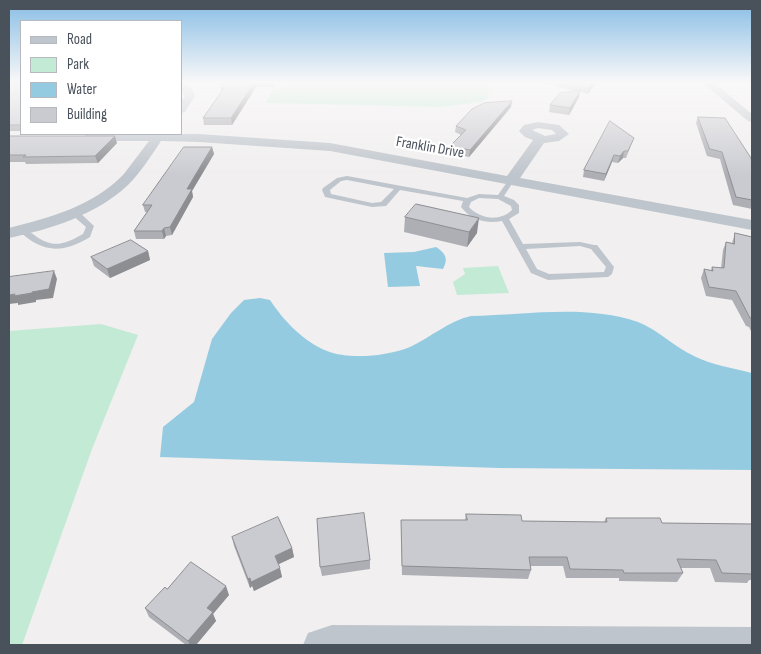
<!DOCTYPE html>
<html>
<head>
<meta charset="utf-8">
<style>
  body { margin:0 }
  #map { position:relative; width:761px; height:654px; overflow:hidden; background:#f1efef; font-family:"Sofia Sans Condensed",sans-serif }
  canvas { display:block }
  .frame { position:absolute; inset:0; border:10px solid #49515a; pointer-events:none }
  .legend { position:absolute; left:20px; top:20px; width:162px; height:115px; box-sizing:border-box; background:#fff; border:1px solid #b6b9bd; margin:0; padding:6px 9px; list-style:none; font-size:15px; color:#49515a }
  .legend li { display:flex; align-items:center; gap:10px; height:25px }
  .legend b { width:25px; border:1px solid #b6b9bd }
</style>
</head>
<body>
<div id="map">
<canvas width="761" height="654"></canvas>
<div class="frame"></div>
<ul class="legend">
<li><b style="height:6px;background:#bfc5cc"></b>Road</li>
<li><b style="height:14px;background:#c3ead5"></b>Park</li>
<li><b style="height:14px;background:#95cbe1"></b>Water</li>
<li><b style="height:14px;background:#cacbd1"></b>Building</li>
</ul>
</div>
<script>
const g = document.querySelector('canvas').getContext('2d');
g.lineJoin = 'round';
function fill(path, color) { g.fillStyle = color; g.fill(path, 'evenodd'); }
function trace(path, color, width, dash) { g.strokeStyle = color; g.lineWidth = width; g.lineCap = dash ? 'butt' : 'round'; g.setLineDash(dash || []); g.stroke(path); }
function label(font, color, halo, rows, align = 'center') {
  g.font = font + ' "Sofia Sans Condensed",sans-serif'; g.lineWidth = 4.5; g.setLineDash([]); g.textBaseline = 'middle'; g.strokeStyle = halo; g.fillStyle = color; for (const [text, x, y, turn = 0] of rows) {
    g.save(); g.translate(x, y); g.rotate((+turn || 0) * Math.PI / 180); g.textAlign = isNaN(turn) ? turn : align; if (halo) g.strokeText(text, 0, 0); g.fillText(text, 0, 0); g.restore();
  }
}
fill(new Path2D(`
  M288,83H487L489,90L488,98L481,102L440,107L265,103L273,90L287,86Z
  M498,266L509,293L457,295L453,282L465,274L463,268Z
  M101,324L138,335L92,449L22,645H9V331Z`), '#c3ead5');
fill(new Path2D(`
  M436,247C445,253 449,258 443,269L416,266L420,286L388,287L384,253L414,252Z
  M260,298L270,300C283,320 304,342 327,351C349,360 388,356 410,347C431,337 449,321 471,316C525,315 586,304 638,322C659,330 674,347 694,356C711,365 733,368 752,373V470L499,468L160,457L163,427L194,402L212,339L231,313L244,300Z`), '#95cbe1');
fill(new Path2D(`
  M347,176L467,198L479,194L498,195L510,178H514L515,179L504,196L514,200L519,205V213L509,219L523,244L580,242L594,245H597L614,267L612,274L608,277L548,280L531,273L502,221C486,224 471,220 461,207L463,201L400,190L386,206L372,207L325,197L322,190L323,188L337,178ZM347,180L394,189L381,202L372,203L331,194L330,190L341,181ZM479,198L498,199L511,206L512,210C500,222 480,219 469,207L471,202ZM580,246L591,249L606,267L604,272L549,274L537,269L526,249Z
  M72,211H78L94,226L90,237C62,254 42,253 18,230L19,228C25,228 28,231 33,234C52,249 64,245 83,234L86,227L72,215Z`), '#bfc5cc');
fill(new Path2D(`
  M181,83L191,87L195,96L185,112L181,113V101L185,96L181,90Z
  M703,83H714L752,114V122L748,121Z
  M538,122L559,125L569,134L559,141L544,143L520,178L752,220V230L330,151L199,142L161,141C151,156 141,172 128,185C96,215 51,229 9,238V228C49,218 93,206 123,175C132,164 140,152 149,141H89L83,137L88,134H199L330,143L507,176L533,140L525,137L519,131L524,125ZM538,128L552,130L556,134L545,136L532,130Z
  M332,625L752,627V645H303L308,633Z`), '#bfc5cc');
fill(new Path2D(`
  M9,83H21V131H9Z
  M224,83H273L274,87H256L232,125H204L203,118L221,92V88Z
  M545,83H596L588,94L580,92L579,97L569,115L549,112L550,105L578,92Z
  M511,107L469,157L449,153L450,146L461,135L455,132L456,126Z
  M698,117L752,163V209L733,205L720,159L707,156L696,123Z
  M9,136L117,143L98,163L26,164L25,162H9Z
  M634,138L626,158H623L618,163L612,162L604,181L583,177L584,170Z
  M212,147L214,154L192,191L193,197L172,235L166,236L164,239H136L134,231L147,212H145L143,205Z
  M405,217L477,233L467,247L404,232Z
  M735,233L752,237V333L749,327L746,326L732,300L706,296L701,278L704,269L711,270L712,267L721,268L723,250L726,242L732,243Z
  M148,251L150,260L110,278L94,266L91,257Z
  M466,514L522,521L604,522L606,518L662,523L752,524V580H749L747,583L715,582L710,568H681L683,573L677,582L619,581V578H566L563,566H530L531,570L528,579L402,575L401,520H465Z
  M232,537L292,548L294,557L278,564L282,577L254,591L252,586L250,588L234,546Z
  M370,560V569L322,576L320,567Z
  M229,595L213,614L216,621L196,645H186L149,617L145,608Z`), '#aeafb4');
fill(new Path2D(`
  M254,83H256V87L232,125L231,118Z
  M593,83H596L588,94L589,88Z
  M580,91L579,97L569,115L570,108Z
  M512,101L511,107L469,157L470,150Z
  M115,136L117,143L98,163L95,156Z
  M212,147L214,154L192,191L193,197L172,235L170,227L187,189Z
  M624,151L623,158L618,163L620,156Z
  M614,155L612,162L604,181L606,174Z
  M479,218L477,233L467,247L469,232Z
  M164,228L166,236L164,239L162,231Z
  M148,251L150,260L110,278L107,269Z
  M54,271L57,279L53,298L36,300V302L18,305V303L9,304V295L32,292Z
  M292,548L294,557L277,565L275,556Z
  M280,568L282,577L254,591L251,582Z
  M250,578L252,586L250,588L248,579Z
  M226,586L229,595L213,614L216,621L196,645H190L188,641L207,608Z`), '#8d8e92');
const building = new Path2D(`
  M9,83H21V125H9Z
  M224,83H254L231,118H203L224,88H221Z
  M569,83H593L589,88Z
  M580,91L570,108L550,105L560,93Z
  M512,101L470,150L450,146L466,130L456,126L472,109L484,103Z
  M698,117L725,118L751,158L752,163V200L736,197L722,152L710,149Z
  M610,121L634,138L628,151H624L620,156L614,155L606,174L584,170Z
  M9,136H115L95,156L23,157L26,155H9Z
  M184,147H212L187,189H192L170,227L164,228L162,231H134L152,205H143Z
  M416,204L479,218L469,232L405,217Z
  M735,233L752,237V318H750L736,291L709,287L704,269L713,271L712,267L724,268L726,242L734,244Z
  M131,240L148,251L107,269L91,257Z
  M54,271L49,289L32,292V293L14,296L15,294L9,295V277Z
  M364,513L370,560L320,567L317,519Z
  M466,514L521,515L522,521L607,522L606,518H660L662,523L752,524V574L722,573L716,560L677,559L683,573H624L623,570L570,569L567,557H529L531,570L402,566L401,520H467Z
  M278,517L292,548L275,556L280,568L251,582L250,578L248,579L232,537Z
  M191,562L226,586L207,608L213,612L188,641L145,608L165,587L167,589Z`);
fill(building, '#cacbd1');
trace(building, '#8d8e92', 1);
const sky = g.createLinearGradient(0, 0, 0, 175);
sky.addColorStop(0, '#87bde5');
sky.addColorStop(0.47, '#f9f8f8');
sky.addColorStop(1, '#f9f8f800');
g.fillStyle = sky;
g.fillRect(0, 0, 761, 175);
label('15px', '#49515a', '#fff', [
  ["Franklin Drive",430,148,10]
]);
</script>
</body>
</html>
